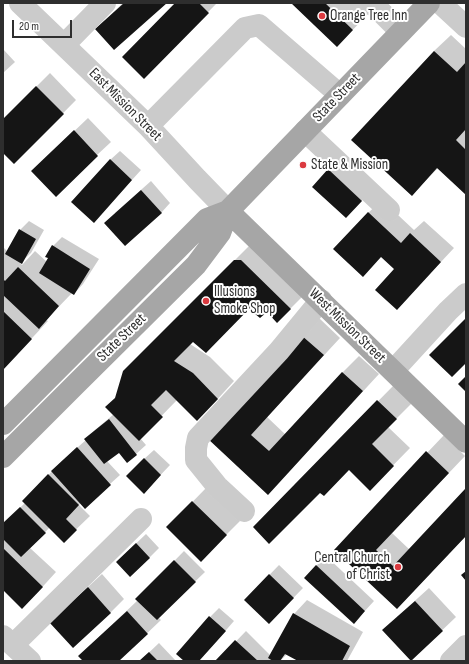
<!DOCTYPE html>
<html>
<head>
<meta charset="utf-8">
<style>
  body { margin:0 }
  #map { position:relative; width:469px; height:664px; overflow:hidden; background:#fff; font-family:"Sofia Sans Condensed",sans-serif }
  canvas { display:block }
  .frame { position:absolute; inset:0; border:4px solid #2e2e2e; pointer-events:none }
  .scale { position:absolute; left:12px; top:20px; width:60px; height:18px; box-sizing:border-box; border:2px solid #2e2e2e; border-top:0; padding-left:5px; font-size:12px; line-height:14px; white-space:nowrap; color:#2e2e2e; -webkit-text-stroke:3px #fff; paint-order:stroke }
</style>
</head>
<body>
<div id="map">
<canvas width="469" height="664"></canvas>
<div class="frame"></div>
<div class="scale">20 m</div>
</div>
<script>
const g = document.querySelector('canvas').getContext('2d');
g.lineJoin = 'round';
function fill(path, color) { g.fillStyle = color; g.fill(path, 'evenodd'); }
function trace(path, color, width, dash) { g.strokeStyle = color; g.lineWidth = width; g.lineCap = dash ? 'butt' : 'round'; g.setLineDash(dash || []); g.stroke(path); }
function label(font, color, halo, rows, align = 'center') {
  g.font = font + ' "Sofia Sans Condensed",sans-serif'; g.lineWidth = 4; g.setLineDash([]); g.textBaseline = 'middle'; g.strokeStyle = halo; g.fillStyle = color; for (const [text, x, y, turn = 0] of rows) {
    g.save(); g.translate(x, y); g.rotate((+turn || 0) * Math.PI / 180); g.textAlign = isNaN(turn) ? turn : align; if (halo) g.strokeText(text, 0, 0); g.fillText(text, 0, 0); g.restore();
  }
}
fill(new Path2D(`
  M123,3H165L96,29Z
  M177,3H217L144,77Z
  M292,3H368L374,8L337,46Z
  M451,35L466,49V194L438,168L411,195L353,140L434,51Z
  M3,49L15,62L3,73Z
  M50,73L76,100L14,163L3,152V120Z
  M88,118L111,142L97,155L46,158Z
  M120,151L141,170L103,212L110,160Z
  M338,161L371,191L355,208L329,170Z
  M151,181L170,203L161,213H115Z
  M382,200L414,230L424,221L454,248L397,309L396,268L368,213Z
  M29,221L44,230L31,253L20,263L22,265L35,251L47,262L53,246L62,237L99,259L83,284L74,294L72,293L46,320L48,321L3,369V247L7,251L20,230Z
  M252,243L307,292L277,322L267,311L253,306L193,341L190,344L210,357L234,381L214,403L177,400L140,438L146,445L136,454L127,462L119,451L107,461L120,475L110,484L81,502L79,505L90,516L64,541L50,527L30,548L56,572L36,594L3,589V524L25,503L23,501L62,461L86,440L95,430L114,414L116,398L124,371Z
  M319,318L340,338L267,417L286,435L342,373L359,356L379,374L285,476L208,438Z
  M395,384L413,402L388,427L410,448L370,489L349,469L320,491L254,527Z
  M444,435L465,456L392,533L410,550L466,490V536L397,608L335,550Z
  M154,450L170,465L153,483L144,459Z
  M206,488L240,521L201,560L168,527Z
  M146,534L159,548L149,558L126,553Z
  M184,551L205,572L158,617L161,620L118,661H84L79,656L138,600L137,599Z
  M326,556L374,601L363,613L316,566Z
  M279,565L303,588L269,623L245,600Z
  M102,574L124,599L111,612L73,646L64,609Z
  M429,588L456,617L411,660L397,617Z
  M307,600L363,632L347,661H300L287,654L280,661H217L246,631L270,655L294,614Z
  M219,608L234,621L199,661H186L210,617Z
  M159,643L176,661H140Z`), '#0003');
fill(new Path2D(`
  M124,3H167L114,50L95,29Z
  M175,3H199L209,13L144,79L122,57Z
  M291,3H325L353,30L337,47Z
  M434,51L457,72L466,62V129L456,140L466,150V195L437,168L412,196L351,140Z
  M36,86L64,114L14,164L3,153V119Z
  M74,130L98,156L56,197L31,171Z
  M110,159L132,180L94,223L71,202Z
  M328,169L362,201L346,218L312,187Z
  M141,190L162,213L125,246L104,223Z
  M368,212L401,243L410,233L441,262L397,310L375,290L394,269L381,257L363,277L333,249Z
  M19,229L36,239L22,264L5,254Z
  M52,245L90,269L74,295L39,273L48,258L45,257Z
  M234,260H241L291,309L277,323L267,312L260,318L249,309L206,353L193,342L174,361L193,373L218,399L197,421L166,390L151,405L163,417L139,441L105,407L115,398L123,371Z
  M18,267L59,306L39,329L3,295V279L5,281Z
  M3,311L32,339L3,370Z
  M466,318V363L452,377L429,355Z
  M301,335L324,355L251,435L269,451L342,372L363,391L268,495L207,438Z
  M466,376V392L458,384Z
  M377,400L397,419L372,444L394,466L370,491L349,470L324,496L320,493L269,544L253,527Z
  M109,419L137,455L127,463L119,453L104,464L84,439Z
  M77,447L111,485L85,509L51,471Z
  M426,451L449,473L376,550L393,566L465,489L466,491V536L397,609L334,550Z
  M144,458L161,475L144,494L126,476Z
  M48,474L79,505L66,519L77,530L64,543L22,501Z
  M192,501L227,535L201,562L166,527Z
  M20,507L46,533L21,557L3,539V523Z
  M136,543L150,558L130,577L116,562Z
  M3,548L43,587L22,609L3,590Z
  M174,560L196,582L157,620L135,599Z
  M316,565L365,611L354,624L304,578Z
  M466,571V581L461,575Z
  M269,574L294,598L269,624L244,600Z
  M88,587L111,613L73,648L49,622Z
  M415,601L443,631L411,661L382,630Z
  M127,611L148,634L119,661H83L78,656Z
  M293,613L350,646L342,661H298L285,654L280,661H273L268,658Z
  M209,616L226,631L199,661H184L176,654Z
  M235,640L258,661H215Z
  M149,652L158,661H139Z`), '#151515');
trace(new Path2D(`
  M20,3L148,126L197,179L228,211
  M372,3L401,32
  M440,3L466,27
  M64,45L105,3
  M148,126L245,28L259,25L340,95
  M305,131L389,210
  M393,371L448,311L466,294
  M244,511L217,486L196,460V448L198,438L279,351L321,300
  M3,636L30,661
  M13,645L141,519
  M451,661L466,646`), '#cbcbcb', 22);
trace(new Path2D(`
  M228,211L466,442
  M3,424L207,219L228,211
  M3,457L76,384L196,265L220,233L228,211L429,3`), '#a6a6a6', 22);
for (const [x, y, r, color] of [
  [322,16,4,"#db3a40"],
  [303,165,4,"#db3a40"],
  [206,301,4,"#db3a40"],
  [398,567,4,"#db3a40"]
]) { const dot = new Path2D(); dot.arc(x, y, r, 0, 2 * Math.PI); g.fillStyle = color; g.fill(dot); trace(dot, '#fff', 1.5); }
label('15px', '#2e2e2e', '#fff', [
  ["Orange Tree Inn",330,16],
  ["State & Mission",311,165],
  ["Illusions",214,292],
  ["Smoke Shop",214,309],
  ["Central Church",390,558,"right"],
  ["of Christ",390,575,"right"]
], 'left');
label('15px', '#2e2e2e', '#fff', [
  ["State Street",337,98,-46],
  ["East Mission Street",125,105,45],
  ["West Mission Street",347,326,44],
  ["State Street",122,338,-44]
]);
</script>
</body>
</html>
